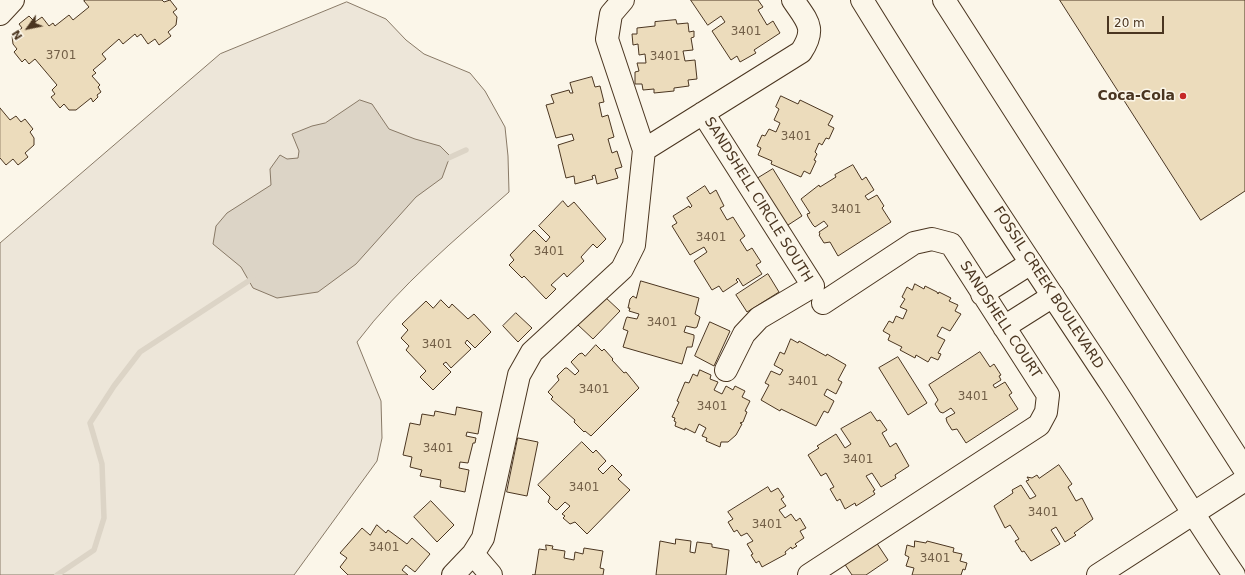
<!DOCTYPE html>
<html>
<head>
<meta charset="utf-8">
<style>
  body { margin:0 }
  #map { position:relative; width:1245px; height:575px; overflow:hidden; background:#fbf6e9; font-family:"DejaVu Sans",sans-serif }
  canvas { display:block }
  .north { position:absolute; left:8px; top:8px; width:40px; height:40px; -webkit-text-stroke:3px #fbf6e9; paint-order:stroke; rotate:237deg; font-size:11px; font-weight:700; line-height:16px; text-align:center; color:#4a3520 }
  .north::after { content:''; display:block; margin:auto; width:14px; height:18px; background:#4a3520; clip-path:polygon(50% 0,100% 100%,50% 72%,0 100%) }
  .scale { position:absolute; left:1107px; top:16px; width:57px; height:18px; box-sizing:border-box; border:2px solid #4a3520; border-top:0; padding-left:5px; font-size:12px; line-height:14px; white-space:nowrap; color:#4a3520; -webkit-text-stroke:3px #fbf6e9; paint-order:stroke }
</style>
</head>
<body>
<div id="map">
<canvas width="1245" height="575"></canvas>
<div class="north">N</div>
<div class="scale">20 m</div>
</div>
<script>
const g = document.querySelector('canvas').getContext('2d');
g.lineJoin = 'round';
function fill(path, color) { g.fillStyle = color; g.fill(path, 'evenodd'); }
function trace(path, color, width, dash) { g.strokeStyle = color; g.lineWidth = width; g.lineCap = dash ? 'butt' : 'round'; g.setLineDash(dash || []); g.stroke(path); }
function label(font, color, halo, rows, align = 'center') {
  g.font = font + ' "DejaVu Sans",sans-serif'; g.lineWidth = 3; g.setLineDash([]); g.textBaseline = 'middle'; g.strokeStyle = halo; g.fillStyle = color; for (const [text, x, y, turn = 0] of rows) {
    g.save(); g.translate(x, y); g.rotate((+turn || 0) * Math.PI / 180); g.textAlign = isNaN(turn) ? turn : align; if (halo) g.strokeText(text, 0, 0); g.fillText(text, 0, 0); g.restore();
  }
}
const green = new Path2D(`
  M347,2L386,19L406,40L424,54L470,73L485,91L505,127L508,156L509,192C456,239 400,285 357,342L381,401L382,438L377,461L294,575H0V243L220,54Z`);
fill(green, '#ede6d9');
trace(green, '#887966', 1);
const water = new Path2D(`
  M360,100L372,104L389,129L415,139L440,146L450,156L442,178L416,197L356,264L318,292L277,298L253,288L241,267L213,244L216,226L227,213L271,185L270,169L280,155L287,159L298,158L299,151L292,134L312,126L325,123Z`);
fill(water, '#dcd4c6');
trace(water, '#887966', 1);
trace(new Path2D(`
  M444,160L466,150
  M57,575L94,550L104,518L102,464L90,423L114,386L140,352L253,278`), '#dcd4c6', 5.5);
const building = new Path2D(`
  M86,0H162L164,2L170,0L177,9L173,12L177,17L176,25L168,32L171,36L159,45L155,39L148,44L141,34L137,37L135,34L123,44L119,39L102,54L106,59L93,70L96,73L92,76L100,85L98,87L101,92L97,95L98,97L93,102L91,98L76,110H69L64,104L60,108L51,97L55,94L52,90L57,85L35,59L29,64L25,59L22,62L14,52L17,49L13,44L12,36L22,28L19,24L29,16L35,22L42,17L49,26L53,23L55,26L69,15L73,20L89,7L84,1Z
  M691,0H758L763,7L758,10L767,25L773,21L780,33L754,50L756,53L740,62L737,56L731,60L712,31L725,22L721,16L708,25Z
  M1060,0H1245V191L1201,220Z
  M676,20L677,24L688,23L689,32L694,31V37L691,38L693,50L683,51L685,61L695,60L697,79L688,80L689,86L674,88V91L654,93V89L643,90L642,84H635V72L639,71L637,63H646L645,54L639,55L638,44L633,45L632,34H637V28L655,26V22Z
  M592,77L595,87L600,86L604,102L599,103L602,117L608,115L614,137L608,139L612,153L617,151L622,167L615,169L618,178L597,184L595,175L592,176L593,179L575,184L574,176L566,178L558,145L574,140L572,134L556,138L546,105L554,103L551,95L569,90L570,93H573L570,83Z
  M781,96L798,104L800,100L833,116L828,125L834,128L829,139L826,138L822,145L819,143L815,152L817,154L814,160L816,161L810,174L804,171L801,177L771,164L772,161L758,155L761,148L757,146L762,135L765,136L769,129L776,132L780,123L774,120L779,109L776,107Z
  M0,108L10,120L16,116L21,122L25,119L33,129L30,132L34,138V145L25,153L28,157L18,165L13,159L6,165L0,158Z
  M853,165L862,180L866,177L874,190L865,196L868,200L877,195L884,206L882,208L891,222L838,256L830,242L824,243L819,235L820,234L819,232L828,226L824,221L815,227L813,225L808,217L807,214L810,213L801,199L819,185L820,187L836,177L835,175Z
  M773,169L802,216L785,227L755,180Z
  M705,186L710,194L716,190L724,206L720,208L727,220L733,217L745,236L740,240L747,251L752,248L761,262L756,265L762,274L743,286L738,278L736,280L738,282L723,292L719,286L712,290L694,261L707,252L704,247L690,255L672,226L677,223L673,216L689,206L690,208L692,206L687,198Z
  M563,201L568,207L574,202L606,239L597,248L593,244L581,257L584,261L567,277L564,273L551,285L556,289L546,299L524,276L522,278L509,265L514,260L510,255L534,230L546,242L550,237L539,226Z
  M768,274L779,292L747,312L736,295Z
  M641,281L699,298L695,314L700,317L697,327L695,328L686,326L684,332L694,335V338L692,347H687L682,364L623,347L628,331L623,329L626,319L627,317L637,319L639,314L629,311L630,308H628L630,299L633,296L636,298Z
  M915,284L924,289L925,286L937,292L938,294L939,292L951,298L949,301L958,305L955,311L961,314L950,331L942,327L937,336L945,340L938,353L941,354L938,360L931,357L928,362L916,355L915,358L900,350L902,347L888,340L890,335L883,331L889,321L893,323L896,316L903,319L907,310L900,307L905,299L902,297L907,287L912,290Z
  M605,297L620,311L593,339L578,325Z
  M441,300L449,308L452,304L468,319L474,314L491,332L475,348L467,340L465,343L471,349L451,368L446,362L443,364L451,372L433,390L420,377L426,371L406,350L409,346L401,338L408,330L402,324L426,301L433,308Z
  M516,313L532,328L518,342L503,326Z
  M710,322L730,331L714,366L695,356Z
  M791,339L798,343L799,341L826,356L827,354L846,365L838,380L842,382L836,394L827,389L824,395L834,401L828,413L824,411L816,426L781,409L780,411L761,400L769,385L765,383L771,371L780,375L783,370L774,365L780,352L784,354Z
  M596,345L602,351L604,349L613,359L612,360L624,373L626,372L639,388L591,436L585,431L584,432L574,422L575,420L551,399L553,397L548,392L559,380L557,376L565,368H567L575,375L579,371L571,362L579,354L582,353L585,356Z
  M980,352L990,367L994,364L1001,375L999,376L1001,380L993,385L995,388L1005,382L1012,393L1009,395L1018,409L966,443L957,429L952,430L947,422L946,418L955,413L951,408L943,413L940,412L935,404L938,400L929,385Z
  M898,357L927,403L908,415L879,368Z
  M700,370L711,375L710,379L718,382L714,390L722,394L726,386L733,390L735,386L745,391L742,397L750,401L745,411L747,412L743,422L740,423L742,424L736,435L728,442H721L720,447L706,441L707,438L702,436L706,428L699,424L695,433L685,428V430L675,426L676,422L674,421L675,418L672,417L679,402L677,401L685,382L689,383L693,374L697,376Z
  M457,407L482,412L478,434L467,432L466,436L476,438L475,443H473L468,463L460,462L459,468L469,470L465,492L440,487L441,480L420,476L422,470L410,467L412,457L403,455L410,423L420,425L422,414L434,416L435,411L455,415Z
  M871,412L877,421L880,420L887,430L882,433L890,447L896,443L909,466L895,475L896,478L881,487L872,473L866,476L875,490L873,491L875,494L856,506L855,503L845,509L840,499L837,501L830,489L834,487L826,473L821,476L808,455L819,448L817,446L836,434L845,448L851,444L841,429Z
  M518,438L538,442L527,496L507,492Z
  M582,442L593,453L596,450L606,461L598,469L603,474L612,465L622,475L618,479L630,490L587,534L575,522L570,524L563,518L565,516L562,514L570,506L565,502L557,510L555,509L548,502L550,497L538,485Z
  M1059,465L1072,484L1068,487L1076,501L1082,498L1093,519L1074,533L1076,535L1065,542L1056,527L1051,530L1060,544L1031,561L1024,551L1022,552L1015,541L1019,539L1010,525L1005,528L994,506L1013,493L1012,490L1021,485L1030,499L1036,496L1026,481L1029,480L1027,477L1032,478L1037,475L1039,478Z
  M768,487L771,492L778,488L784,497L781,499L786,506L779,510L785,518L791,514L796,521L800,518L806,528L800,531L804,538L795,544L797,546L792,549L791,547L785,552L786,554L762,567L759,561L756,563L751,555L753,554L747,544L753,541L747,533L741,536L737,530L734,532L728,522L733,519L728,512Z
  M431,501L454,525L437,542L414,517Z
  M377,525L386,533L388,530L407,544L412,538L430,554L415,572L406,565L402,570L408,575H348L340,567L347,558L340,553L362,528L370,535Z
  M676,539L691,541L690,552L695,553L697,542L712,544V547L729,550L726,575H656L660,541L675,544Z
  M915,541L926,543L927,541L954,548L953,552L962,554L960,561L967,563L965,570L963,569L961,575H912L914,568L906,566L909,557L905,555L907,545L914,547Z
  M876,542L888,560L866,575H852L844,563Z
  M546,545L553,546L552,549L565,551L564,558L574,560L575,552L583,554L584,548L603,551L600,568L604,569L603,575H532H535L539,549L546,550Z`);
fill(building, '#ecdcbc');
trace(building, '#4a3520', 1);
const minor = new Path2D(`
  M623,0L611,14L607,39L644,150
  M0,14L13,0
  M703,113L813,286L759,318L744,334L726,370
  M982,294L1031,263
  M1004,327L1053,296
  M473,554L491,575
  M453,575L473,554L483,538L519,375L532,352L622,269L634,245L644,150L801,52C817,28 807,21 793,0
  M809,575L1039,425L1046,412L1048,395L951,244L932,239L914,243L823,303
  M1098,575L1245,480`);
const major = new Path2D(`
  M862,0C942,130 1027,257 1111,384C1153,448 1191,513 1234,575
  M944,0L1245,470`);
trace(minor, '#4a3520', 24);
trace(major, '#4a3520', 24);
trace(minor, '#fbf6e9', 22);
trace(major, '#fbf6e9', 22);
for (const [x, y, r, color] of [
  [1183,96,4,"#c62828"]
]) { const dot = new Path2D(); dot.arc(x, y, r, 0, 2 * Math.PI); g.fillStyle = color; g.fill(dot); trace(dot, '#fbf6e9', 1.5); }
label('12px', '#725f47', null, [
  ["3401",746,32],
  ["3701",61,56],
  ["3401",665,57],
  ["3401",796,137],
  ["3401",846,210],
  ["3401",711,238],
  ["3401",549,252],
  ["3401",662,323],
  ["3401",437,345],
  ["3401",803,382],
  ["3401",594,390],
  ["3401",973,397],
  ["3401",712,407],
  ["3401",438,449],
  ["3401",858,460],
  ["3401",584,488],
  ["3401",1043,513],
  ["3401",767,525],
  ["3401",384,548],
  ["3401",935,559]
]);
label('bold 14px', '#4a3520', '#fbf6e9', [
  ["Coca-Cola",1175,96]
], 'right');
label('14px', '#4a3520', '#fbf6e9', [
  ["SANDSHELL CIRCLE SOUTH",758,200,58],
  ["FOSSIL CREEK BOULEVARD",1048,288,57],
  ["SANDSHELL COURT",1000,320,57]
]);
</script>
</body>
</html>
